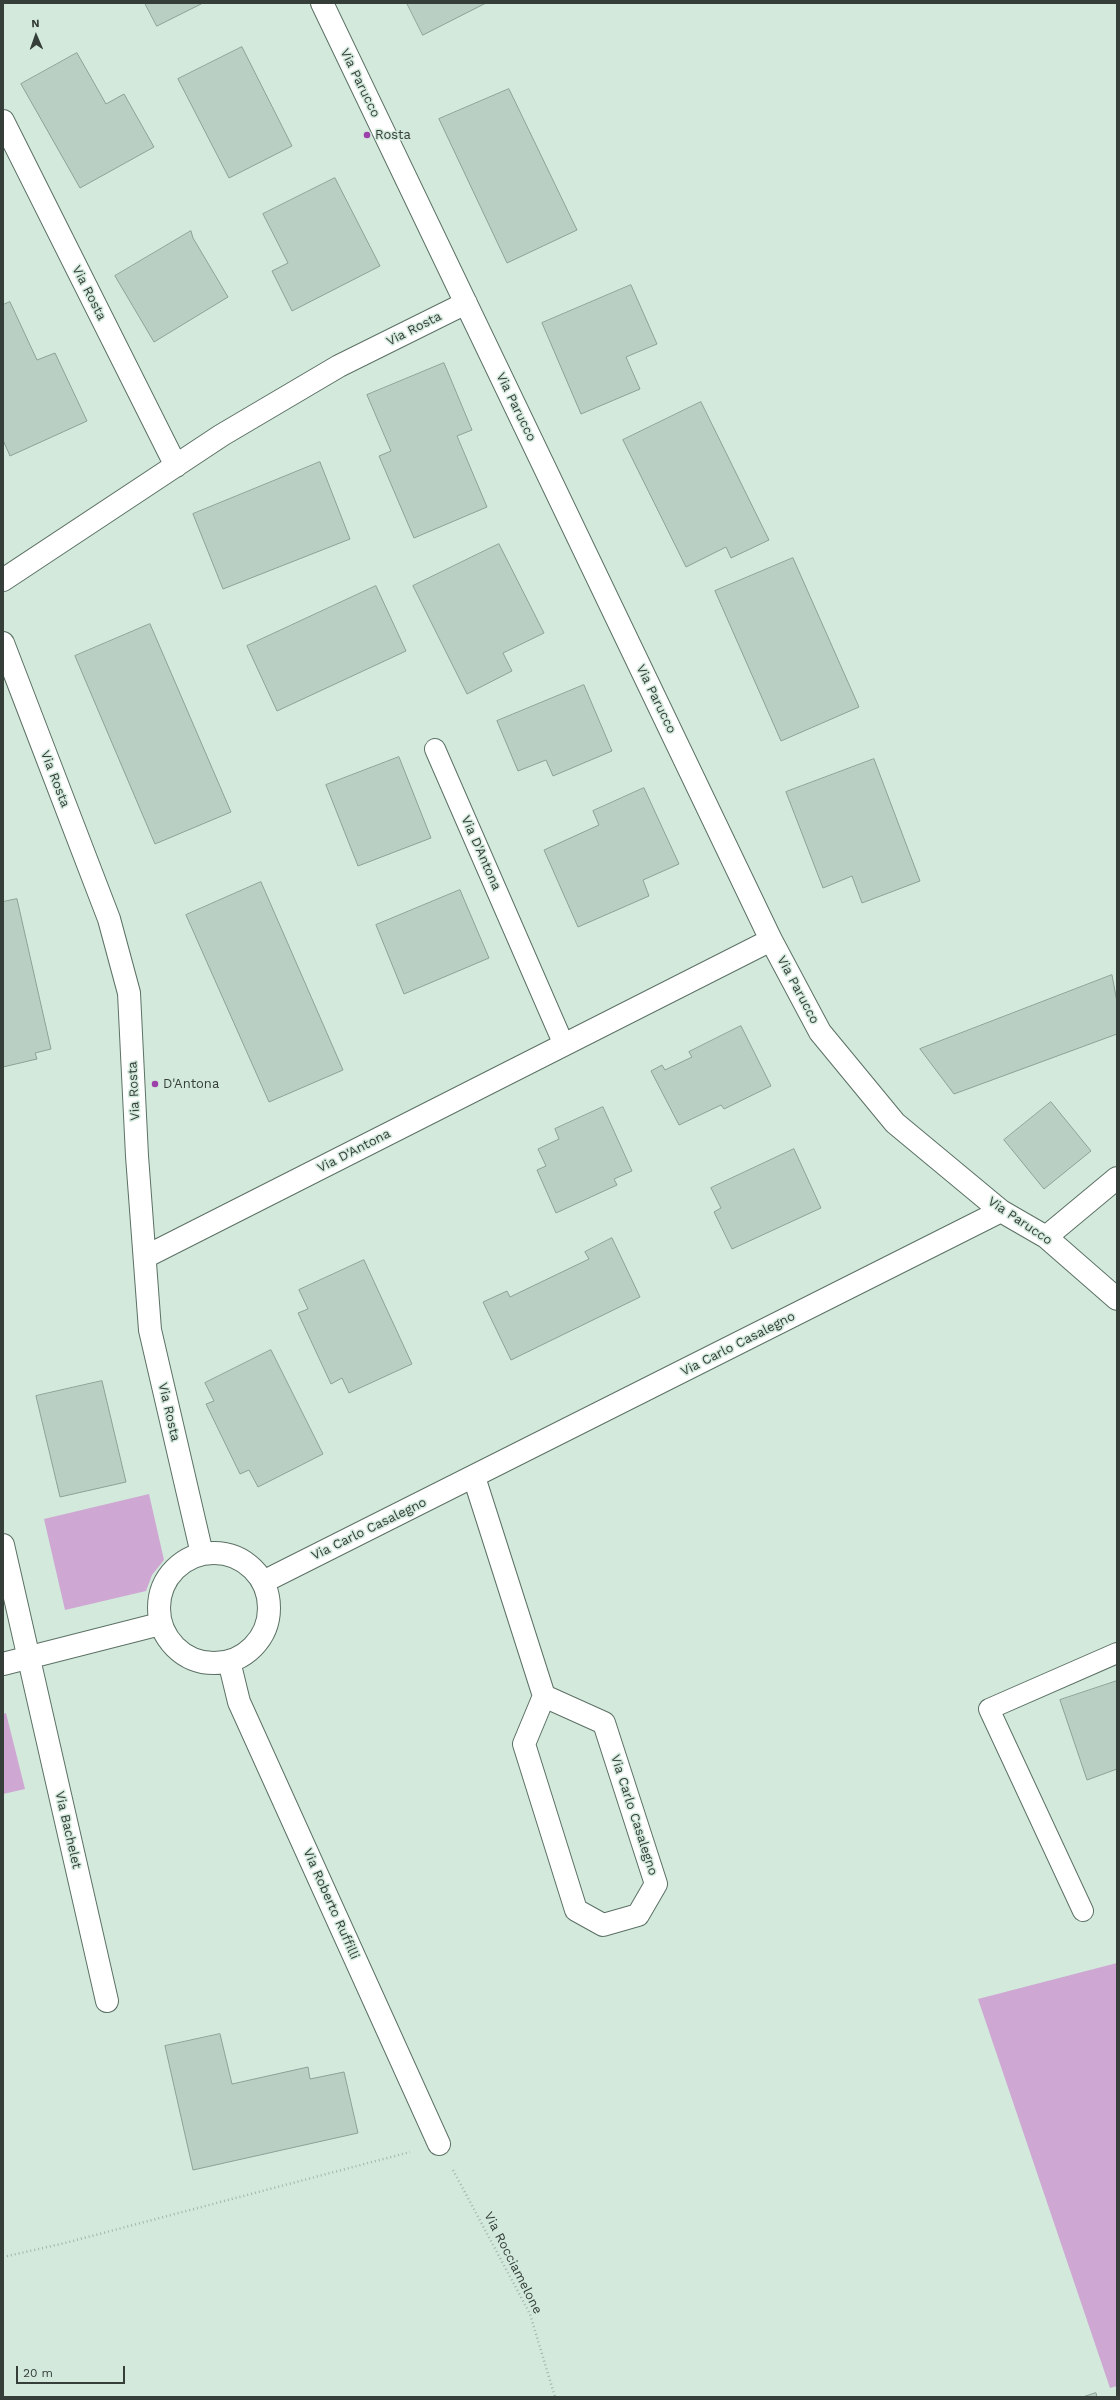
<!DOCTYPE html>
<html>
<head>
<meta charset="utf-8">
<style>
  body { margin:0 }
  #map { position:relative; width:1120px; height:2400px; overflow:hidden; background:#d2e9dc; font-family:"Work Sans",sans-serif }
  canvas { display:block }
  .frame { position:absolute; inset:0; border:4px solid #353e39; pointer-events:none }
  .north { position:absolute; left:16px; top:16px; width:40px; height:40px; -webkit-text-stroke:3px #d2e9dc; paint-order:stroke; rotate:358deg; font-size:11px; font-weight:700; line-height:16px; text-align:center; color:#353e39 }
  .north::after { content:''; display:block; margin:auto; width:14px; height:18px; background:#353e39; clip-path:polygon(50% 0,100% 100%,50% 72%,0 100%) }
  .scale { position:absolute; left:16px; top:2366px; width:109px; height:18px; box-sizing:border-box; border:2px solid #353e39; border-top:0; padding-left:5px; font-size:12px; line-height:14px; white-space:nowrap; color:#353e39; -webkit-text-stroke:3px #d2e9dc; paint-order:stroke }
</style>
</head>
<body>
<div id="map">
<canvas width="1120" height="2400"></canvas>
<div class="frame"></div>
<div class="north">N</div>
<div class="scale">20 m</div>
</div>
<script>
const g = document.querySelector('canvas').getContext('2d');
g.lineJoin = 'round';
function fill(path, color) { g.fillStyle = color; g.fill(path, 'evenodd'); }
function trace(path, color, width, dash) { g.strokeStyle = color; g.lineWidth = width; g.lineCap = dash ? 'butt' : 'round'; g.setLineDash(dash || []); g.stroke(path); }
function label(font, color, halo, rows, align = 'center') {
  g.font = font + ' "Work Sans",sans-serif'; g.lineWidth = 3; g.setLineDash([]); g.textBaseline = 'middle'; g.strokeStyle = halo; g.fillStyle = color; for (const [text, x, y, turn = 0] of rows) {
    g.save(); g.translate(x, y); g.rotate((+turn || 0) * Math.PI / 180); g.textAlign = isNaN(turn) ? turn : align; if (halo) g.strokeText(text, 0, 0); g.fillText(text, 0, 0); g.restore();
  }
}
fill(new Path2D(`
  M149,1494L164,1560L152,1575L146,1591L65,1610L44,1519Z
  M6,1713L25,1789L3,1794V1714Z
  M1117,1963V2386L1110,2388L978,1999Z`), '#cfa7d3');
const building = new Path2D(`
  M145,3H203L157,26Z
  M407,3H486L423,35Z
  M242,47L292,146L229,178L178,79Z
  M77,53L106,104L124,94L154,147L80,188L21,84Z
  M509,89L577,230L507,263L439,119Z
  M335,178L380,266L292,311L272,271L288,263L263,214Z
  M191,231L193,238L228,297L154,342L115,276Z
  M631,285L657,344L626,357L640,389L581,414L542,323Z
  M10,302L37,360L55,353L87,421L10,456L3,440V305Z
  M444,363L472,430L457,436L487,507L414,538L379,456L391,451L367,395Z
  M701,402L769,540L731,558L726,547L686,567L623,440Z
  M320,462L350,539L223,589L193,514Z
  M499,544L544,633L503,653L512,671L467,694L413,586Z
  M793,558L859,707L781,741L715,591Z
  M376,586L406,651L277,711L247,646Z
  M150,624L231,812L155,844L75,656Z
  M584,685L612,751L553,776L546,760L518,771L497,721Z
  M399,757L431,838L358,866L326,785Z
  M874,759L920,881L862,903L852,876L823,888L786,792Z
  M644,788L679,864L643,880L649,896L578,927L544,850L599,825L593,811Z
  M261,882L343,1070L269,1102L186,915Z
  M460,890L489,958L404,994L376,925Z
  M17,899L51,1049L35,1053L37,1059L3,1067V902Z
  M1112,975L1117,1002V1034L954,1094L920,1049Z
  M741,1026L771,1086L724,1109L721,1105L679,1125L651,1071L662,1065L665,1070L692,1057L689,1052Z
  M1051,1102L1091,1151L1044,1189L1004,1140Z
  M603,1107L632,1171L614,1179L617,1185L556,1213L537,1170L546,1166L538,1149L559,1139L555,1129Z
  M794,1149L821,1208L732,1249L714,1212L721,1208L711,1188Z
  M612,1238L640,1297L511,1360L483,1302L507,1291L510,1297L589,1259L585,1252Z
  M364,1260L412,1364L349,1393L342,1378L331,1384L298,1313L308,1309L299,1290Z
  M271,1350L323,1454L258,1487L249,1470L240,1474L206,1404L214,1401L205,1383Z
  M102,1381L126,1482L60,1497L36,1396Z
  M1117,1681V1769L1087,1780L1060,1700Z
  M220,2034L232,2084L308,2067L310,2079L344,2072L358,2133L193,2170L165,2046Z
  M1096,2393L1097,2397H1083Z`);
fill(building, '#b9cfc3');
trace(building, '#8ca296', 1);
const service = new Path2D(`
  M435,749L564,1045
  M1083,1911L989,1709L1117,1653`);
const minor = new Path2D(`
  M322,3L771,940L820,1032L895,1123L1001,1211L1046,1237L1117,1299
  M3,121L176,466
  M3,580L222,435L339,366L466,303
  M3,643L109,919L129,993L137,1156L150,1330L202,1554
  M1046,1237L1117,1178
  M145,1257L771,940
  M474,1477L544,1696L524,1744L576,1910L603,1925L638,1915L656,1884L604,1723L544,1696
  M3,1545L107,2001
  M159 1608a55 55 0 1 1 110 0a55 55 0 1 1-110 0Z
  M263,1582L1001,1211
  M229,1661L239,1702L439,2144
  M3,1664L160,1624`);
trace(service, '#5c7165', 22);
trace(minor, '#5c7165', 24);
trace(new Path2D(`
  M453,2170L530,2314L555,2397
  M3,2257L65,2243L410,2152`), '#a3b5ab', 2.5, [1, 3]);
trace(service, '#fff', 20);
trace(minor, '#fff', 22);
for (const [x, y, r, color] of [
  [367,135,4,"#9e40a9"],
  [155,1084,4,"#9e40a9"]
]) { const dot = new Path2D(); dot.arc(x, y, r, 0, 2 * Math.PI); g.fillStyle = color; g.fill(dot); trace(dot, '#d2e9dc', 1.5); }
label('13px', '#353e39', '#d2e9dc', [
  ["Via Parucco",360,83,64],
  ["Via Rosta",89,293,63],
  ["Via Rosta",414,329,-27],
  ["Via Parucco",516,407,64],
  ["Via Parucco",656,699,64],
  ["Via Rosta",55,779,69],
  ["Via D'Antona",481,853,66],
  ["Via Parucco",798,990,62],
  ["Via Rosta",134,1091,-93],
  ["Via D'Antona",354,1151,-27],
  ["Via Parucco",1020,1221,34],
  ["Via Carlo Casalegno",738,1344,-27],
  ["Via Rosta",169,1412,77],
  ["Via Carlo Casalegno",369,1529,-26],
  ["Via Carlo Casalegno",634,1815,72],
  ["Via Bachelet",68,1830,77],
  ["Via Roberto Ruffilli",331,1904,66],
  ["Via Rocciamelone",513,2263,63]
]);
label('13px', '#353e39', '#d2e9dc', [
  ["Rosta",375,135],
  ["D'Antona",163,1084]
], 'left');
</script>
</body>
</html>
